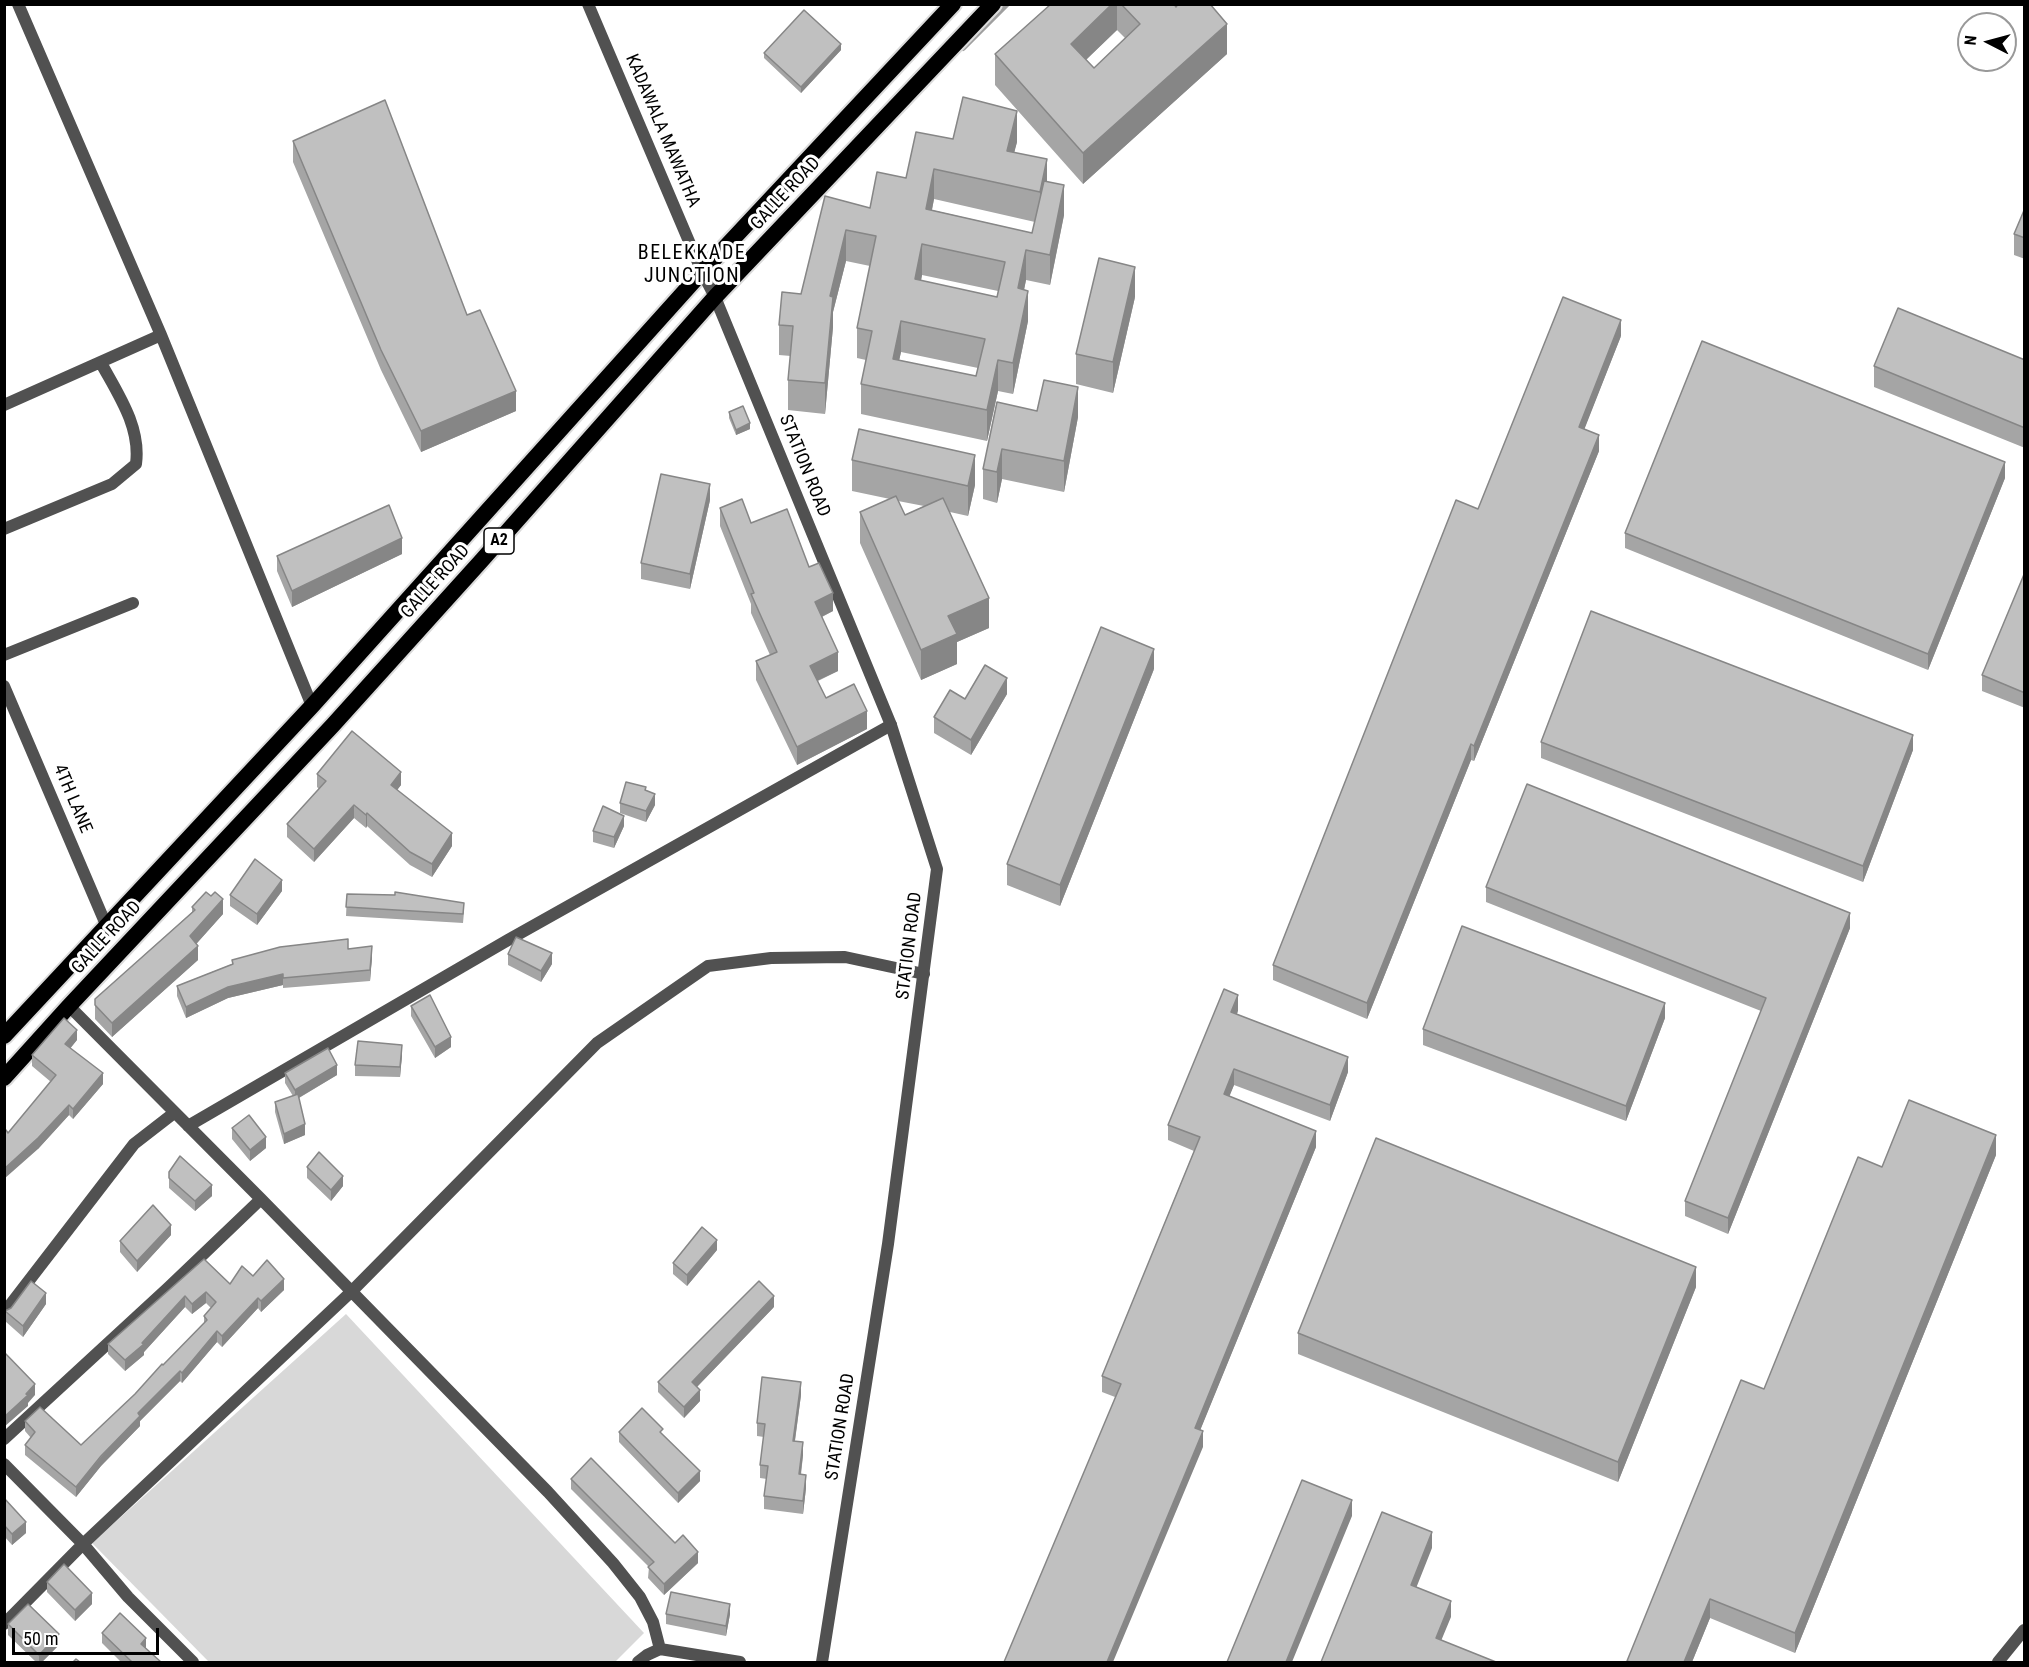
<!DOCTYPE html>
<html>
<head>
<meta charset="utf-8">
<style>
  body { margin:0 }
  #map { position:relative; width:2029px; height:1667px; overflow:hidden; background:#fff; font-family:"Roboto Condensed",sans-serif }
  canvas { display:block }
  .frame { position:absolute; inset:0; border:6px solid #000; pointer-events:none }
  .north { position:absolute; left:1957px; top:12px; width:60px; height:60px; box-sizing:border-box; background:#fff; border:2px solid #999; border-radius:50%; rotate:276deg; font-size:16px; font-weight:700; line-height:24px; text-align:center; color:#000 }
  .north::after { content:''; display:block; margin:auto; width:21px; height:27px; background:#000; clip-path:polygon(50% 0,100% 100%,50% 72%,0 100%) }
  .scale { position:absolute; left:12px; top:1628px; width:147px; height:27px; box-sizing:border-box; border:3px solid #000; border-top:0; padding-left:8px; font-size:18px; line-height:21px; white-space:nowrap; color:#000; -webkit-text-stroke:4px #fff; paint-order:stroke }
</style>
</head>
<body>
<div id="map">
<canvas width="2029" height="1667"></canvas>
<div class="frame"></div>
<div class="north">N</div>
<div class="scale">50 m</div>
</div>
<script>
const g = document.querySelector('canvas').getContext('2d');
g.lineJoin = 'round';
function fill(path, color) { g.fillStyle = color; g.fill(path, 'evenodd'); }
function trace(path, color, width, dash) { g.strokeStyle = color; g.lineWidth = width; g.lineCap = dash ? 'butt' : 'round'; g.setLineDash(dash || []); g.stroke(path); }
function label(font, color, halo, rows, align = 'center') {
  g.font = font + ' "Roboto Condensed",sans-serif'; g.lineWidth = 6; g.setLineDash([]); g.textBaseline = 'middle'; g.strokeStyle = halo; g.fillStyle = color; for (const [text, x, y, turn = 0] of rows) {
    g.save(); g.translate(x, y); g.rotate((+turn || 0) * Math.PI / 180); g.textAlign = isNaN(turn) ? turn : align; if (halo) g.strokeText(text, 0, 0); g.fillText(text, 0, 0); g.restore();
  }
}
fill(new Path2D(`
  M346,1314L644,1633L615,1662H209L92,1543Z`), '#d8d8d8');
trace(new Path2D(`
  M963,48L1007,4`), '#9f9f9f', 6);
const trunk = new Path2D(`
  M4,1036L312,706L702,272L953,4
  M4,1078L69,1006L333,725L482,560L715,297L993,4`);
trace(trunk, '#dbdbdb', 20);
trace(new Path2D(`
  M18,4L161,335L312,706
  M588,4L702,272
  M4,405L161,335
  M4,529L112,484L136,464C141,427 118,394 101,363
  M4,655L133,603
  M4,686L107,927
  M69,1006L261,1199L548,1492L613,1563L640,1597L653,1622L660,1649
  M188,1126L508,940L891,725
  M4,1313L134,1144L174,1113
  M4,1439L168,1288L261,1199
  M4,1464L83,1544L128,1597L193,1662
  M4,1624L83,1544L351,1292L597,1043L708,966L771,958L845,957L924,974
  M638,1662L647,1655L660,1649L740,1662
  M1998,1662L2024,1630`), '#515151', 12);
trace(new Path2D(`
  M702,272L715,297L891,725L937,869L888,1244L822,1662`), '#515151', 12);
trace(trunk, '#000', 16);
fill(new Path2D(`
  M1051,4H1174L1227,54L1083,184L995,85V54ZM1117,30L1125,38L1094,68L1086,60Z
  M841,50L801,93L764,58V53Z
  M953,139L1017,142L1014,152L1047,181L1064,215L1050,285L1026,280L1024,290L1028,321L1013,394L998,391L987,441L861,414V384L866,360L857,358V328L870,266L846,261L833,312V327L825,414L788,410V380L791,356L779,355V325L801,294L825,196L870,208L906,178ZM934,199L1035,222L1032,233L932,210ZM922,275L998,291L997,297L921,281ZM901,352L978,368L976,376L899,360Z
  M293,141L467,315L516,411L421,452L381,370L293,162Z
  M2025,208V259L2014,255V234Z
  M1135,297L1113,393L1076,384V354Z
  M1621,336L1584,429L1599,451L1474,761L1471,760L1367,1019L1273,980V965L1478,509Z
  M2025,360V448L1874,387V366Z
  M1037,411L1078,417L1064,492L1002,479L997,503L983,499V469Z
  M729,412L750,429L736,435L729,418Z
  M852,460L975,485L968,516L950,512L989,628L957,642V664L921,680L860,543V512L890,499L852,491ZM898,501L924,506L905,515Z
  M2005,478L1928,670L1625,548V533Z
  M710,500L690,589L641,579V563Z
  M720,508L751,523L809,567L833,611L822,617L838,671L818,681L826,698L867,729L797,765L756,680V661L770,655L751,613V604L720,526Z
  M402,554L292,607L277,571V556Z
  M2025,572V708L1982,691V675Z
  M1154,669L1060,906L1007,885V864Z
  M1007,694L971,755L934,733V717L965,699Z
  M1541,742L1913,750L1863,882L1541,758Z
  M317,774L401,785L397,790L452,846L432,877L410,865L367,826L366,828L354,818L314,862L287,837V824L319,789L317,787Z
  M646,790L655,805L646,822L620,813V803Z
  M624,826L614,848L593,842V831Z
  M1486,887L1850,928L1728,1234L1685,1216V1201L1761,1011L1486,902Z
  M282,891L257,925L230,906V895Z
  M347,894L464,912L463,923L346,916Z
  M192,907L223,914L196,944L198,960L112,1037L95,1019V999L192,912Z
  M348,949L372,957L370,981L283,988V985L228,998L186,1018L177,996V986L232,964V960Z
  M508,954L552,964L541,982L508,965Z
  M411,1006L451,1047L435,1058L411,1016Z
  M1238,1011L1237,1014L1348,1072L1330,1121L1234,1085L1229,1096L1316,1147L1200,1430L1203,1447L1115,1397L1102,1392V1376L1194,1151L1168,1140V1125Z
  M1665,1018L1626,1121L1423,1045V1029Z
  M77,1040L70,1048L103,1084L73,1119L69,1115L38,1149L8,1133L51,1082L32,1066V1055Z
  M402,1055L400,1077L355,1076V1065Z
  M285,1073L337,1075L299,1098L305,1135L284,1144L275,1112V1102L293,1096L285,1083Z
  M232,1128L266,1148L250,1161L232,1139Z
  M1996,1155L1795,1653L1710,1618L1692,1662H1627L1764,1389L1882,1167Z
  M307,1167L343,1186L331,1201L307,1178Z
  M169,1172L212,1196L195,1211L169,1188Z
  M171,1235L137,1272L120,1252V1241Z
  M717,1250L687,1286L673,1274V1263Z
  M204,1259L230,1284L253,1276L284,1290L261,1312L258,1308L222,1347L217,1342L182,1383L180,1381L140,1421V1426L101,1466L76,1497L25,1455V1445L31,1438L25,1431V1421L81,1445L135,1394L204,1324V1316L211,1308L206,1303L192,1314L185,1307L144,1352V1355L125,1371L108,1354V1344Z
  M1696,1287L1618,1482L1298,1354V1333Z
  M46,1304L23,1337L5,1321V1311Z
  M774,1307L697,1387L700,1401L684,1418L658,1392V1382Z
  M801,1395L795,1441L803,1455L801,1475L806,1488L803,1514L764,1509V1496L767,1479L760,1478V1465L764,1437L757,1436V1423Z
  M619,1432L700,1481L678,1503L619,1442Z
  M571,1479L675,1543L698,1563L664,1595L648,1578L649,1567L571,1489Z
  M4,1498L26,1533L12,1545L4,1536Z
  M47,1582L92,1604L75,1621L47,1592Z
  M666,1614H730L726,1636L666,1624Z
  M8,1624L59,1645L42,1662H36L8,1635Z
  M102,1633L146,1648L161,1662H121L102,1643Z`), '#a5a5a5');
fill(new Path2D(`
  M1112,4H1117V30L1071,74V44Z
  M1227,24V54L1083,184V153Z
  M841,44V50L801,93V87Z
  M1017,111V142L1007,181V151Z
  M1047,159V190L1040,223V192Z
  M934,169V199L926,239V209Z
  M1064,185V215L1050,285V255Z
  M846,230V261L833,312V327L825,414V383L830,296Z
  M922,244V275L915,310V279Z
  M1026,250V280L1018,319V288Z
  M1135,267V297L1113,393V362Z
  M1028,291V321L1013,394V363Z
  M1621,320V336L1579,443V427Z
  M901,321V352L893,389V359Z
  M998,360V391L987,441V410Z
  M1078,387V417L1064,492V461Z
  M516,391V411L421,452V431Z
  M750,423V429L736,435V430Z
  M1599,435V451L1474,761V746Z
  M1002,449V479L997,503V472Z
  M975,455V485L968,516V486Z
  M2005,462V478L1928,670V654Z
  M710,484V500L690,589V574Z
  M402,538V554L292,607V591Z
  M833,593V611L815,620V602Z
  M989,598V628L957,642V664L921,680V650L948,616Z
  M1154,649V669L1060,906V885Z
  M838,652V671L810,684V666Z
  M1007,678V694L971,755V740Z
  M867,711V729L797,765V747Z
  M1913,735V750L1863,882V866Z
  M1471,744V760L1367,1019V1003Z
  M401,772V785L391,798V785Z
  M655,794V805L646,822V811Z
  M354,805V818L314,862V849Z
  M367,813V826L366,828V815Z
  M624,816V826L614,848V837Z
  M452,833V846L432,877V864Z
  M282,880V891L257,925V914Z
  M223,899V914L190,951V936Z
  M1850,913V928L1728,1234V1218Z
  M198,946V960L112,1037V1023Z
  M372,946V957L370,981V970Z
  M552,953V964L541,982V971Z
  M283,974V985L228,998L186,1018V1007L228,987Z
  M1238,995V1011L1231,1028V1012Z
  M1665,1003V1018L1626,1121V1106Z
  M77,1030V1040L65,1055V1044Z
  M451,1037V1047L435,1058V1047Z
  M402,1045V1055L400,1077V1067Z
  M1348,1057V1072L1330,1121V1105Z
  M337,1065V1075L295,1100V1090Z
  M1234,1069V1085L1224,1110V1094Z
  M103,1073V1084L73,1119V1109Z
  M69,1105V1115L38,1149L4,1179V1169Z
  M305,1124V1135L284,1144V1134Z
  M1316,1131V1147L1195,1443V1428Z
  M1996,1135V1155L1795,1653V1633Z
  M266,1137V1148L250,1161V1150Z
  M343,1176V1186L331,1201V1190Z
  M212,1185V1196L195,1211V1201Z
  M171,1225V1235L137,1272V1261Z
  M717,1240V1250L687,1286V1275Z
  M1696,1267V1287L1618,1482V1462Z
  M284,1279V1290L261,1312V1301Z
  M206,1292V1303L192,1314V1304Z
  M46,1293V1304L23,1337V1326Z
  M185,1296V1307L144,1352V1355L125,1371V1360L142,1343Z
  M774,1296V1307L692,1392V1382Z
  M258,1298V1308L222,1347V1336Z
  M217,1331V1342L182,1383V1373Z
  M180,1371V1381L140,1421V1426L101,1466L76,1497V1487L138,1413Z
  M801,1382V1395L793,1454V1441Z
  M35,1384V1395L28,1403V1406L4,1427V1417Z
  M700,1390V1401L684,1418V1407Z
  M1203,1431V1447L1113,1662H1107Z
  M803,1442V1455L799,1487V1474Z
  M700,1471V1481L678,1503V1493Z
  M806,1475V1488L803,1514V1501Z
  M1352,1500V1516L1292,1662H1286Z
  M26,1522V1533L12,1545V1534Z
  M1432,1532V1548L1411,1601V1585Z
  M698,1552V1563L664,1595V1584Z
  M92,1593V1604L75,1621V1610Z
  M1710,1599V1618L1692,1662H1684Z
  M1451,1601V1617L1436,1653V1638Z
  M730,1604V1614L726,1636V1626Z
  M59,1634V1645L42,1662H39V1655Z
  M146,1638V1649L141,1644Z`), '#868686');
const building = new Path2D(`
  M1051,4H1112L1071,44L1094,68L1140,24L1121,4H1174L1176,7L1178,4H1210L1227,24L1083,153L995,54Z
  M804,10L841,44L801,87L764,53Z
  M963,97L1017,111L1007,151L1047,159L1040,192L934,169L926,209L1032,233L1044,181L1064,185L1050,255L1026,250L1018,288L1028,291L1013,363L998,360L987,410L861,384L872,331L857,328L876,236L846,230L830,296L833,297L825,383L788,380L793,326L779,325L782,292L801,294L825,196L870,208L877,172L906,178L916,132L953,139ZM922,244L1005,262L997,297L915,279ZM901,321L985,339L976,376L893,359Z
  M385,100L467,315L480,310L516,391L421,431L381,350L293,141Z
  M2025,208V238L2014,234Z
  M1099,258L1135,267L1113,362L1076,354Z
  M1563,297L1621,320L1579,427L1599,435L1474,746L1471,744L1367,1003L1273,965L1456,500L1478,509Z
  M1898,308L2025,360V428L1874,366Z
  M1702,341L2005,462L1928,654L1625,533Z
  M1044,380L1078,387L1064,461L1002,449L997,472L983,469L997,402L1037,411Z
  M743,406L750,423L736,430L729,412Z
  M859,429L975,455L968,486L852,460Z
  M661,474L710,484L690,574L641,563Z
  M896,496L905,515L943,498L989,598L948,616L957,634L921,650L860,512Z
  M742,499L751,523L787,509L809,567L819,563L833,593L815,602L838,652L810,666L826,698L854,684L867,711L797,747L756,661L777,652L751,594L754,593L720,508Z
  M389,505L402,538L292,591L277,556Z
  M2025,572V693L1982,675Z
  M1591,611L1913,735L1863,866L1541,742Z
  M1101,627L1154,649L1060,885L1007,864Z
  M985,665L1007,678L971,740L934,717L950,690L965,699Z
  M352,731L401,772L391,785L452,833L432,864L410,852L367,813L366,815L354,805L314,849L287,824L326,781L317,774Z
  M626,782L646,787L645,790L655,794L646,811L620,803Z
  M1527,784L1850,913L1728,1218L1685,1201L1766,998L1486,887Z
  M603,806L624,816L614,837L593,831Z
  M255,859L282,880L257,914L230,895Z
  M206,892L211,896L215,892L223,899L190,936L198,946L112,1023L95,1005V999L195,910L192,907Z
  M395,892L464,903L463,914L346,907L347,894L395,895Z
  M1462,926L1665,1003L1626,1106L1423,1029Z
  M516,937L552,953L541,971L508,954Z
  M348,939V949L372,946L370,970L283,978V974L228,987L186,1007L177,986L233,964L232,960L280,947Z
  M1224,989L1238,995L1231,1012L1348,1057L1330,1105L1234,1069L1224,1094L1316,1131L1195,1428L1203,1431L1107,1662H1004L1121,1384L1102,1376L1200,1137L1168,1125Z
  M430,995L451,1037L435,1047L411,1006Z
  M64,1018L77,1030L65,1044L103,1073L73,1109L69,1105L38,1138L4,1169V1132L6,1130L8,1133L56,1075L32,1055Z
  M358,1041L402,1045L400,1067L355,1065Z
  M328,1048L337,1065L295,1090L285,1073Z
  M298,1094L305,1124L284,1134L275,1102Z
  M1909,1100L1996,1135L1795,1633L1710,1599L1684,1662H1631L1627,1661L1741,1380L1764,1389L1858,1157L1882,1167Z
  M249,1115L266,1137L250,1150L232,1128Z
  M1376,1138L1696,1267L1618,1462L1298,1333Z
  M319,1152L343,1176L331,1190L307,1167Z
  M180,1156L212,1185L195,1201L169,1178V1172Z
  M153,1205L171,1225L137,1261L120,1241Z
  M702,1227L717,1240L687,1275L673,1263Z
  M204,1259L230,1284L242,1266L253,1276L267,1260L284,1279L261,1301L258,1298L222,1336L217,1331L182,1373L180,1371L138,1413L140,1416L101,1456L76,1487L25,1445L35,1432L25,1421L40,1407L81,1445L135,1394L162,1364L163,1365L207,1320L204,1316L216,1302L206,1292L192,1304L185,1296L142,1343L144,1344L125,1360L108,1344Z
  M31,1281L46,1293L23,1326L5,1311L11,1308Z
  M759,1281L774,1296L692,1382L700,1390L684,1407L658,1382Z
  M4,1352L35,1384L26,1394L28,1395L4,1417Z
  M762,1377L801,1382L793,1441L803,1442L799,1474L806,1475L803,1501L764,1496L768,1466L760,1465L765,1424L757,1423Z
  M642,1408L663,1429L660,1432L700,1471L678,1493L619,1432Z
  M591,1458L675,1543L683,1535L698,1552L664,1584L648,1567L654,1562L571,1479Z
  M1302,1480L1352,1500L1286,1662H1227Z
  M4,1498L26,1522L12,1534L4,1525Z
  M1382,1512L1432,1532L1411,1585L1451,1601L1436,1638L1496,1662H1321Z
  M64,1564L92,1593L75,1610L47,1582Z
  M671,1592L730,1604L726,1626L666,1614Z
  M28,1604L59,1634L39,1655L8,1624Z
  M120,1613L146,1638L141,1644L161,1662H132L102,1633Z
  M76,1659L80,1662H73Z`);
fill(building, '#c0c0c0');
trace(building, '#868686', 1.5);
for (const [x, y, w] of [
  [499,541,30]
]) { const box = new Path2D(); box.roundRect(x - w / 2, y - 13, w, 26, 4.5); g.fillStyle = '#fff'; g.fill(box); trace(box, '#000', 1.5); }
label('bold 16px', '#000', null, [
  ["A2",499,541]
]);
label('18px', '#000', '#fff', [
  ["KADAWALA MAWATHA",662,131,67],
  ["GALLE ROAD",786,194,-47],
  ["STATION ROAD",804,466,68],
  ["GALLE ROAD",436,582,-48],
  ["4TH LANE",72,799,67],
  ["GALLE ROAD",107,938,-47],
  ["STATION ROAD",910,946,-83],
  ["STATION ROAD",841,1427,-81]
]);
g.letterSpacing = '1.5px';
label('20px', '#000', '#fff', [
  ["BELEKKADE",692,254],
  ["JUNCTION",692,277]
]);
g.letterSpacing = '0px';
</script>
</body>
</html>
